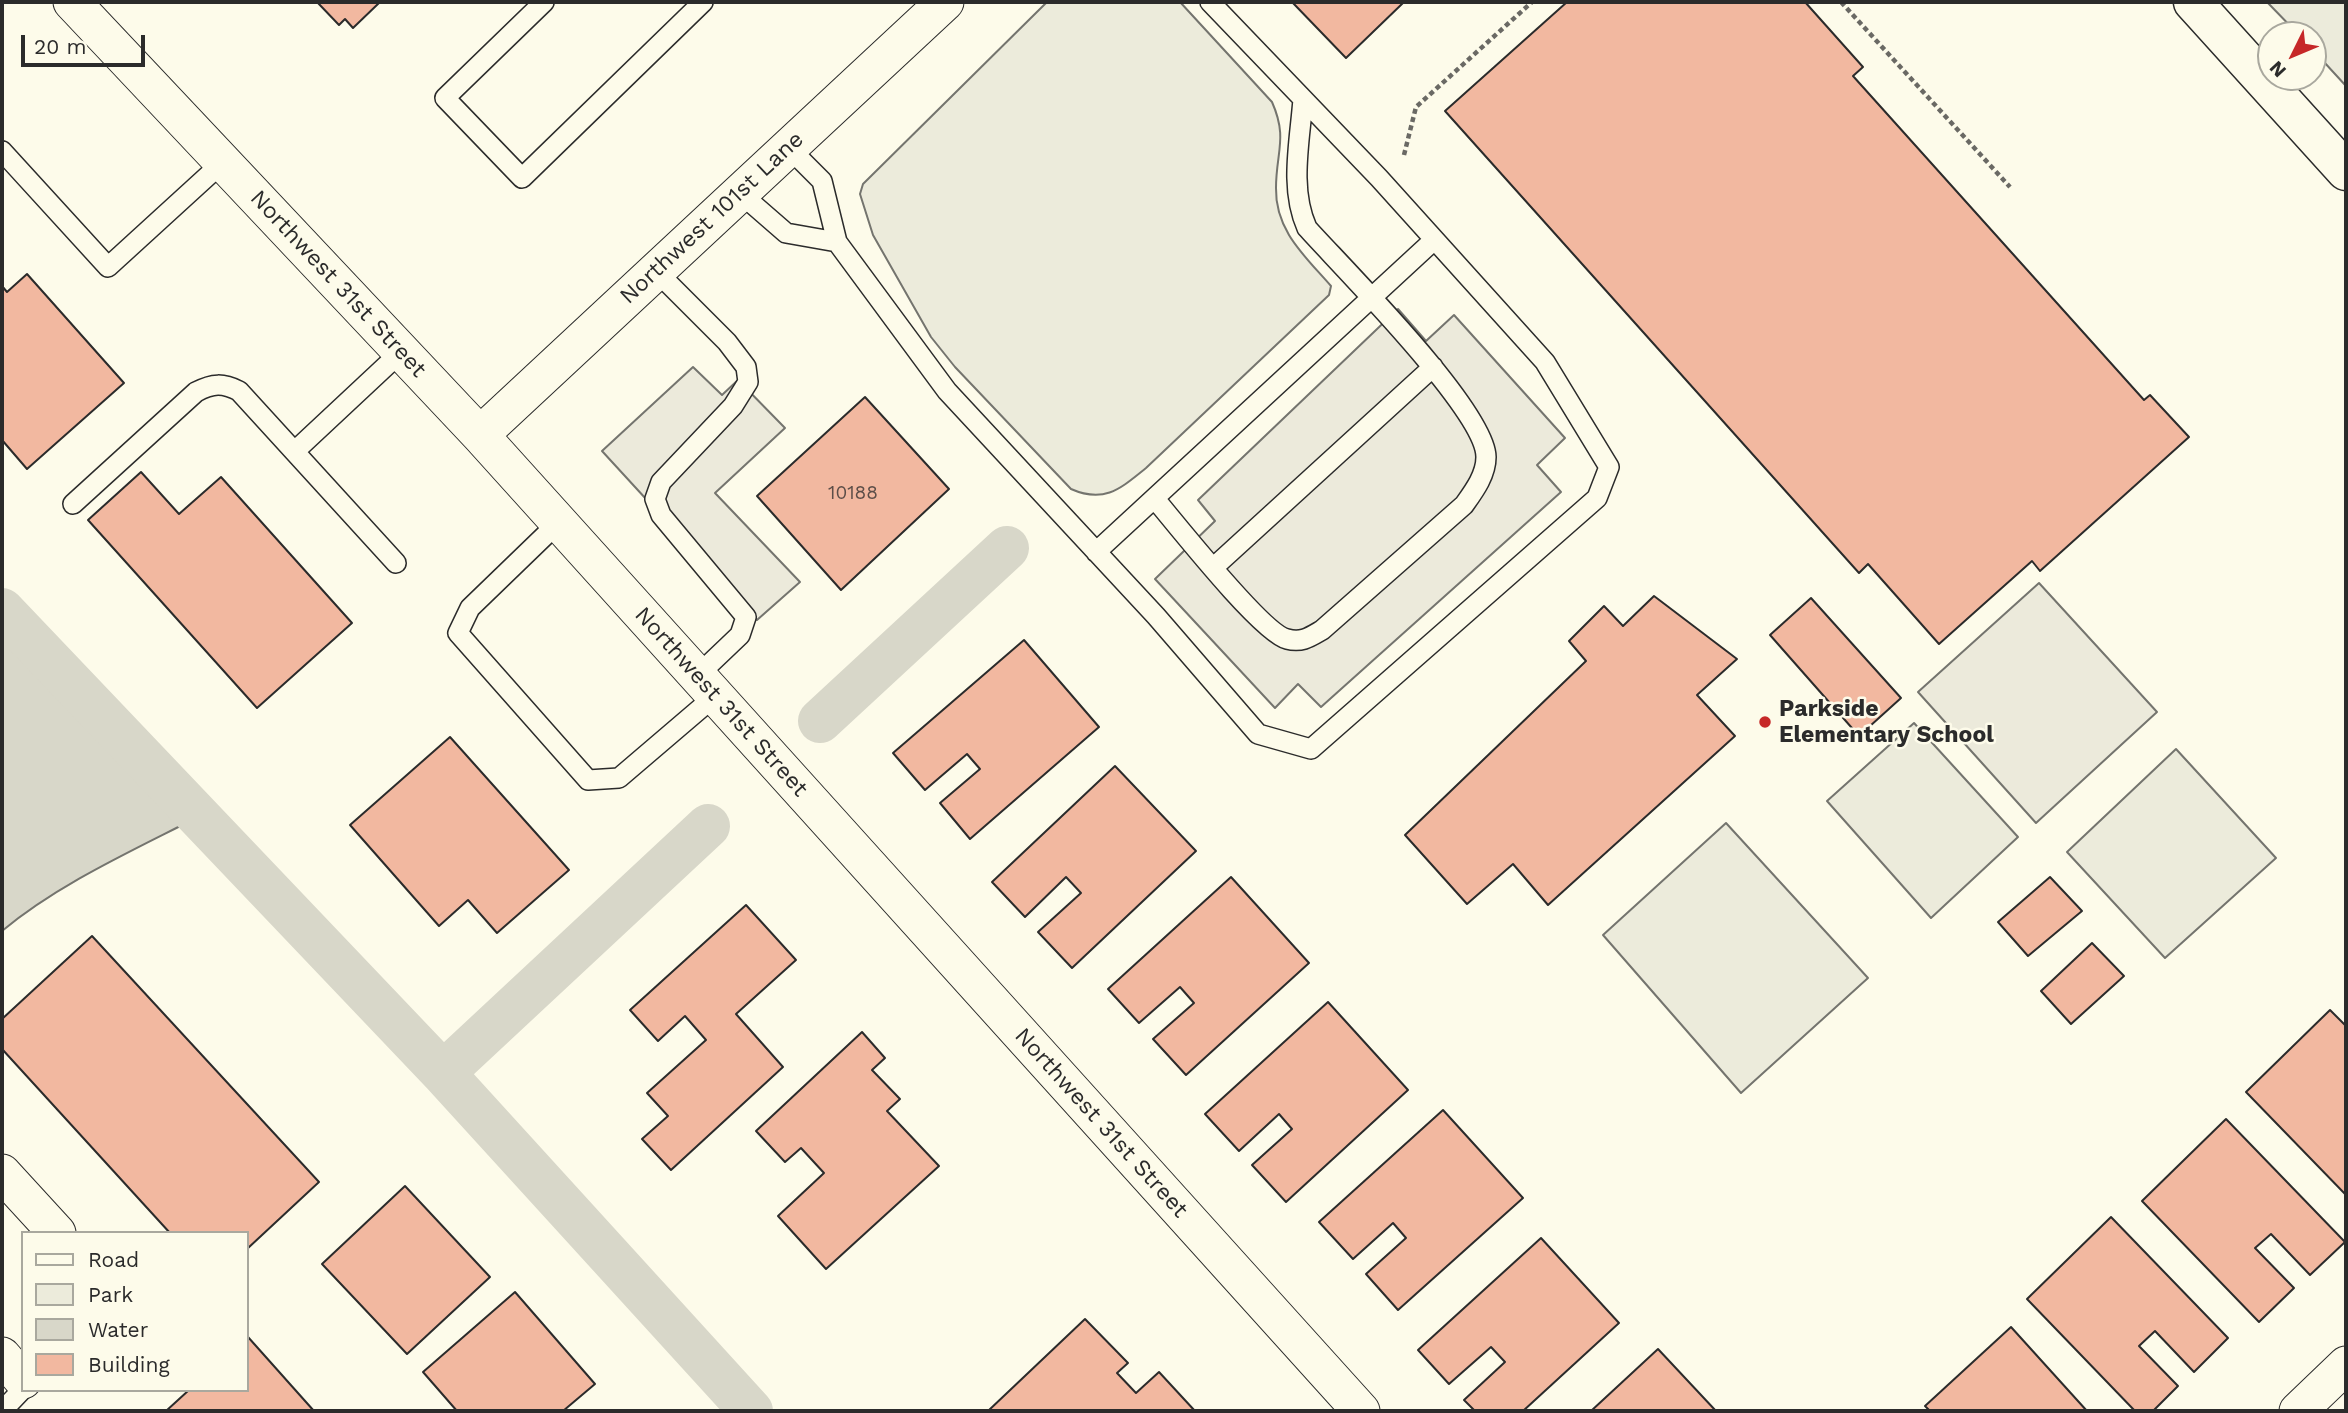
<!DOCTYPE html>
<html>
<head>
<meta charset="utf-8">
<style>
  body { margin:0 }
  #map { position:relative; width:2348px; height:1413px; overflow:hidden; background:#fdfbea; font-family:"Work Sans",sans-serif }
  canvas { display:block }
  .frame { position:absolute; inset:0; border:4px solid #2b2b2b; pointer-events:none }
  .legend { position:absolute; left:21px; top:1231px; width:228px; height:161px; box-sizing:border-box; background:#fdfbea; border:2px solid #a9a89e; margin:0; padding:9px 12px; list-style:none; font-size:21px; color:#2b2b2b }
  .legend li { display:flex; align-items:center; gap:14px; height:35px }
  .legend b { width:35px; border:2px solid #a9a89e }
  .north { position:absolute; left:2257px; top:21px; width:70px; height:70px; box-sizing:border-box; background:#fdfbea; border:2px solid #a9a89e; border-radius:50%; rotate:227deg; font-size:19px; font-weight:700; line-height:28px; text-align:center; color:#2b2b2b }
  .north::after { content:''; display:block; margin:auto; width:24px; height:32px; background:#c62828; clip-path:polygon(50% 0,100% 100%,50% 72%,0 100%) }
  .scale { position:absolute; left:21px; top:35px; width:124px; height:32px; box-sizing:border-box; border:4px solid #2b2b2b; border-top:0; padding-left:9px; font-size:21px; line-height:24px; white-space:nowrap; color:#2b2b2b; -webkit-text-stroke:5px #fdfbea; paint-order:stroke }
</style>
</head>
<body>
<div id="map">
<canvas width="2348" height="1413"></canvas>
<div class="frame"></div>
<ul class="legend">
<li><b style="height:9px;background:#fdfbea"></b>Road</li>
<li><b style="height:19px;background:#ecebdb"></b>Park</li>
<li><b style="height:19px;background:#d8d7c9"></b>Water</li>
<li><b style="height:19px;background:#f2b8a0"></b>Building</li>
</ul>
<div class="north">N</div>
<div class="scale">20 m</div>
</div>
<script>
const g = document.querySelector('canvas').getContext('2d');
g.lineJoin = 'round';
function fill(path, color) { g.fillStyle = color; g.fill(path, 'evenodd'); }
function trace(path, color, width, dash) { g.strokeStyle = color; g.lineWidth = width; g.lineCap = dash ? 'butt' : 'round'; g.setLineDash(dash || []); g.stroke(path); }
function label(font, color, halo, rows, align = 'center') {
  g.font = font + ' "Work Sans",sans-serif'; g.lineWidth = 5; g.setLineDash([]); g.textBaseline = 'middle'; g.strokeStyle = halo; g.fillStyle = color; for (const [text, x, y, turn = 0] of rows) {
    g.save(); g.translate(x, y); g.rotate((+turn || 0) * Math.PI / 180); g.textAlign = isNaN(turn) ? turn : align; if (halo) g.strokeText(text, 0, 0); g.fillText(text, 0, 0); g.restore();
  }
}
const green = new Path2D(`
  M1047,2H1180L1272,102C1288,138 1276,152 1276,188C1275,231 1306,257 1331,286L1329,295L1146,468C1121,488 1105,504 1071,489L955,367L931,337L873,235L860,194L863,184Z
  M2267,2H2346V86L2313,50V35H2299Z
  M1914,723L2018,837L1931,918L1827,801Z
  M2176,749L2276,858L2165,958L2067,852Z
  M1726,823L1868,978L1741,1093L1603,935Z`);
fill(green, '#ecebdb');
trace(green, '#74746e', 2);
const parking = new Path2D(`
  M1398,309L1426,341L1454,315L1565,438L1537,465L1561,492L1321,707L1298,684L1275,708L1155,579L1215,521L1198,500Z
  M693,367L722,395L738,380L785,428L715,493L800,582L757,620L602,451Z
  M2039,583L2157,712L2036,823L1918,692Z`);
fill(parking, '#eceadb');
trace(parking, '#74746e', 2);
const water = new Path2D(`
  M2,610L198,817C132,851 60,883 2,931Z`);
fill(water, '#d8d7c9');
trace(water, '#74746e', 2);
trace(new Path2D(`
  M2,610L443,1073L751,1411
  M820,721L1007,548
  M443,1073L708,826`), '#d8d7c9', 44);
const building = new Path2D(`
  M317,2H380L353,28L345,19L339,25Z
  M1292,2H1404L1346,58Z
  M1567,2H1805L1863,67L1853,76L2144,400L2150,395L2189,437L2040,571L2032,561L1939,644L1868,564L1859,573L1445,111Z
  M27,274L124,383L27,469L2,440V286L7,292Z
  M865,397L949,489L841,590L757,496Z
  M141,472L179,514L221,477L352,623L257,708L88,520Z
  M1654,596L1737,659L1697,695L1735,736L1548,905L1513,864L1467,904L1405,835L1586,661L1569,641L1604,606L1623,626Z
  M1811,598L1901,698L1859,736L1770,635Z
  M1024,640L1099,727L970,839L940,803L980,769L967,754L925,790L893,753Z
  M450,737L569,870L497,933L468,900L439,926L350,825Z
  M1115,766L1196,851L1072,968L1038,932L1081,893L1066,877L1025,917L992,882Z
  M1231,877L1309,963L1186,1075L1153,1039L1194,1003L1180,987L1139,1023L1108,989Z
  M2050,877L2082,911L2028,956L1998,922Z
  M746,905L796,960L736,1014L783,1067L671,1170L642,1139L668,1116L647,1093L706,1040L685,1016L658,1041L630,1010Z
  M92,936L319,1182L247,1249V1233H170L2,1049V1019Z
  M2092,943L2124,976L2071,1024L2041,991Z
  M1328,1002L1408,1090L1286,1202L1252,1165L1292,1129L1279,1114L1239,1151L1205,1114Z
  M2330,1010L2346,1026V1195L2246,1092Z
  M862,1032L885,1058L872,1070L900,1099L887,1111L939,1166L826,1269L778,1216L824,1173L801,1148L785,1162L756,1131Z
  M1443,1110L1523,1198L1398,1310L1366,1274L1406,1238L1393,1223L1353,1259L1319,1222Z
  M2226,1119L2345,1242L2310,1275L2271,1234L2255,1248L2294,1288L2259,1322L2142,1201Z
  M405,1186L490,1277L407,1354L322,1264Z
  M2111,1217L2228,1338L2194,1372L2155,1331L2139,1346L2178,1386L2153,1411H2135L2027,1299Z
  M1541,1238L1619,1323L1523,1411H1475L1464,1400L1505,1362L1491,1347L1449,1384L1418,1350Z
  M515,1292L595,1384L563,1411H457L423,1372Z
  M1085,1319L1128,1363L1117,1373L1136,1393L1159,1372L1195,1411H988Z
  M2011,1327L2087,1411H1930L1925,1406Z
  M248,1337L314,1411H166L189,1390H247Z
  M1658,1349L1716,1411H1591Z`);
fill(building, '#f2b8a0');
trace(building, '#2b2b2b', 2);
const lane = new Path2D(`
  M544,2L445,98L522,178L703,2
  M788,147L822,181L837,242L947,391L1156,616L1258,734L1311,749L1597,498L1609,467L1545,362L1379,178L1210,2
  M2,151L108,267L223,162
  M740,193L786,233L837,242
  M656,271L727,342L746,367L748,382L733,406L661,482L655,499L661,515L746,617L740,635L697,676
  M295,451L402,351
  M1155,499C1177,525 1262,633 1287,639C1302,643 1310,637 1322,630L1464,505C1474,491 1486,475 1486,457C1486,411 1343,268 1307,228C1289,188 1300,141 1303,99
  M73,504L196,392C213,383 223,383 239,391L396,563
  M559,522L470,608L458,633L588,780L619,778L715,696
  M1096,552L1434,240
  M1214,567L1433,367
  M2,1411L23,1389`);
const street = new Path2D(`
  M72,2L480,435L1361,1411
  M480,435L945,2
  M2,1173L57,1233
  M2,1356L23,1380
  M2298,1411L2346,1365`);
const secondary = new Path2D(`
  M2193,2L2346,171`);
trace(lane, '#2b2b2b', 22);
trace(street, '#2b2b2b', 39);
trace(secondary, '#2b2b2b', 41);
trace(new Path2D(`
  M1841,2L2010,187
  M1404,155L1416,107L1532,2`), '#6a6964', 4.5, [5, 3.5]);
trace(lane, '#fdfbea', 19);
trace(street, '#fdfbea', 37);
trace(secondary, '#fdfbea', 38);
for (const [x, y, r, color] of [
  [1765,722,7,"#c62828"]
]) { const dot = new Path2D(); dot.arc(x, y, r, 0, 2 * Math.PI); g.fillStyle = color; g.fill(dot); trace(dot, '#fdfbea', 2.5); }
label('19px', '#5d4e48', null, [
  ["10188",853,493]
]);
label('23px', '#2b2b2b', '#fdfbea', [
  ["Northwest 101st Lane",712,218,-43],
  ["Northwest 31st Street",338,284,47],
  ["Northwest 31st Street",721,702,48],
  ["Northwest 31st Street",1101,1123,48]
]);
label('bold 23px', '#2b2b2b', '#fdfbea', [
  ["Parkside",1779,709],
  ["Elementary School",1779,735]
], 'left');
</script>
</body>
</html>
